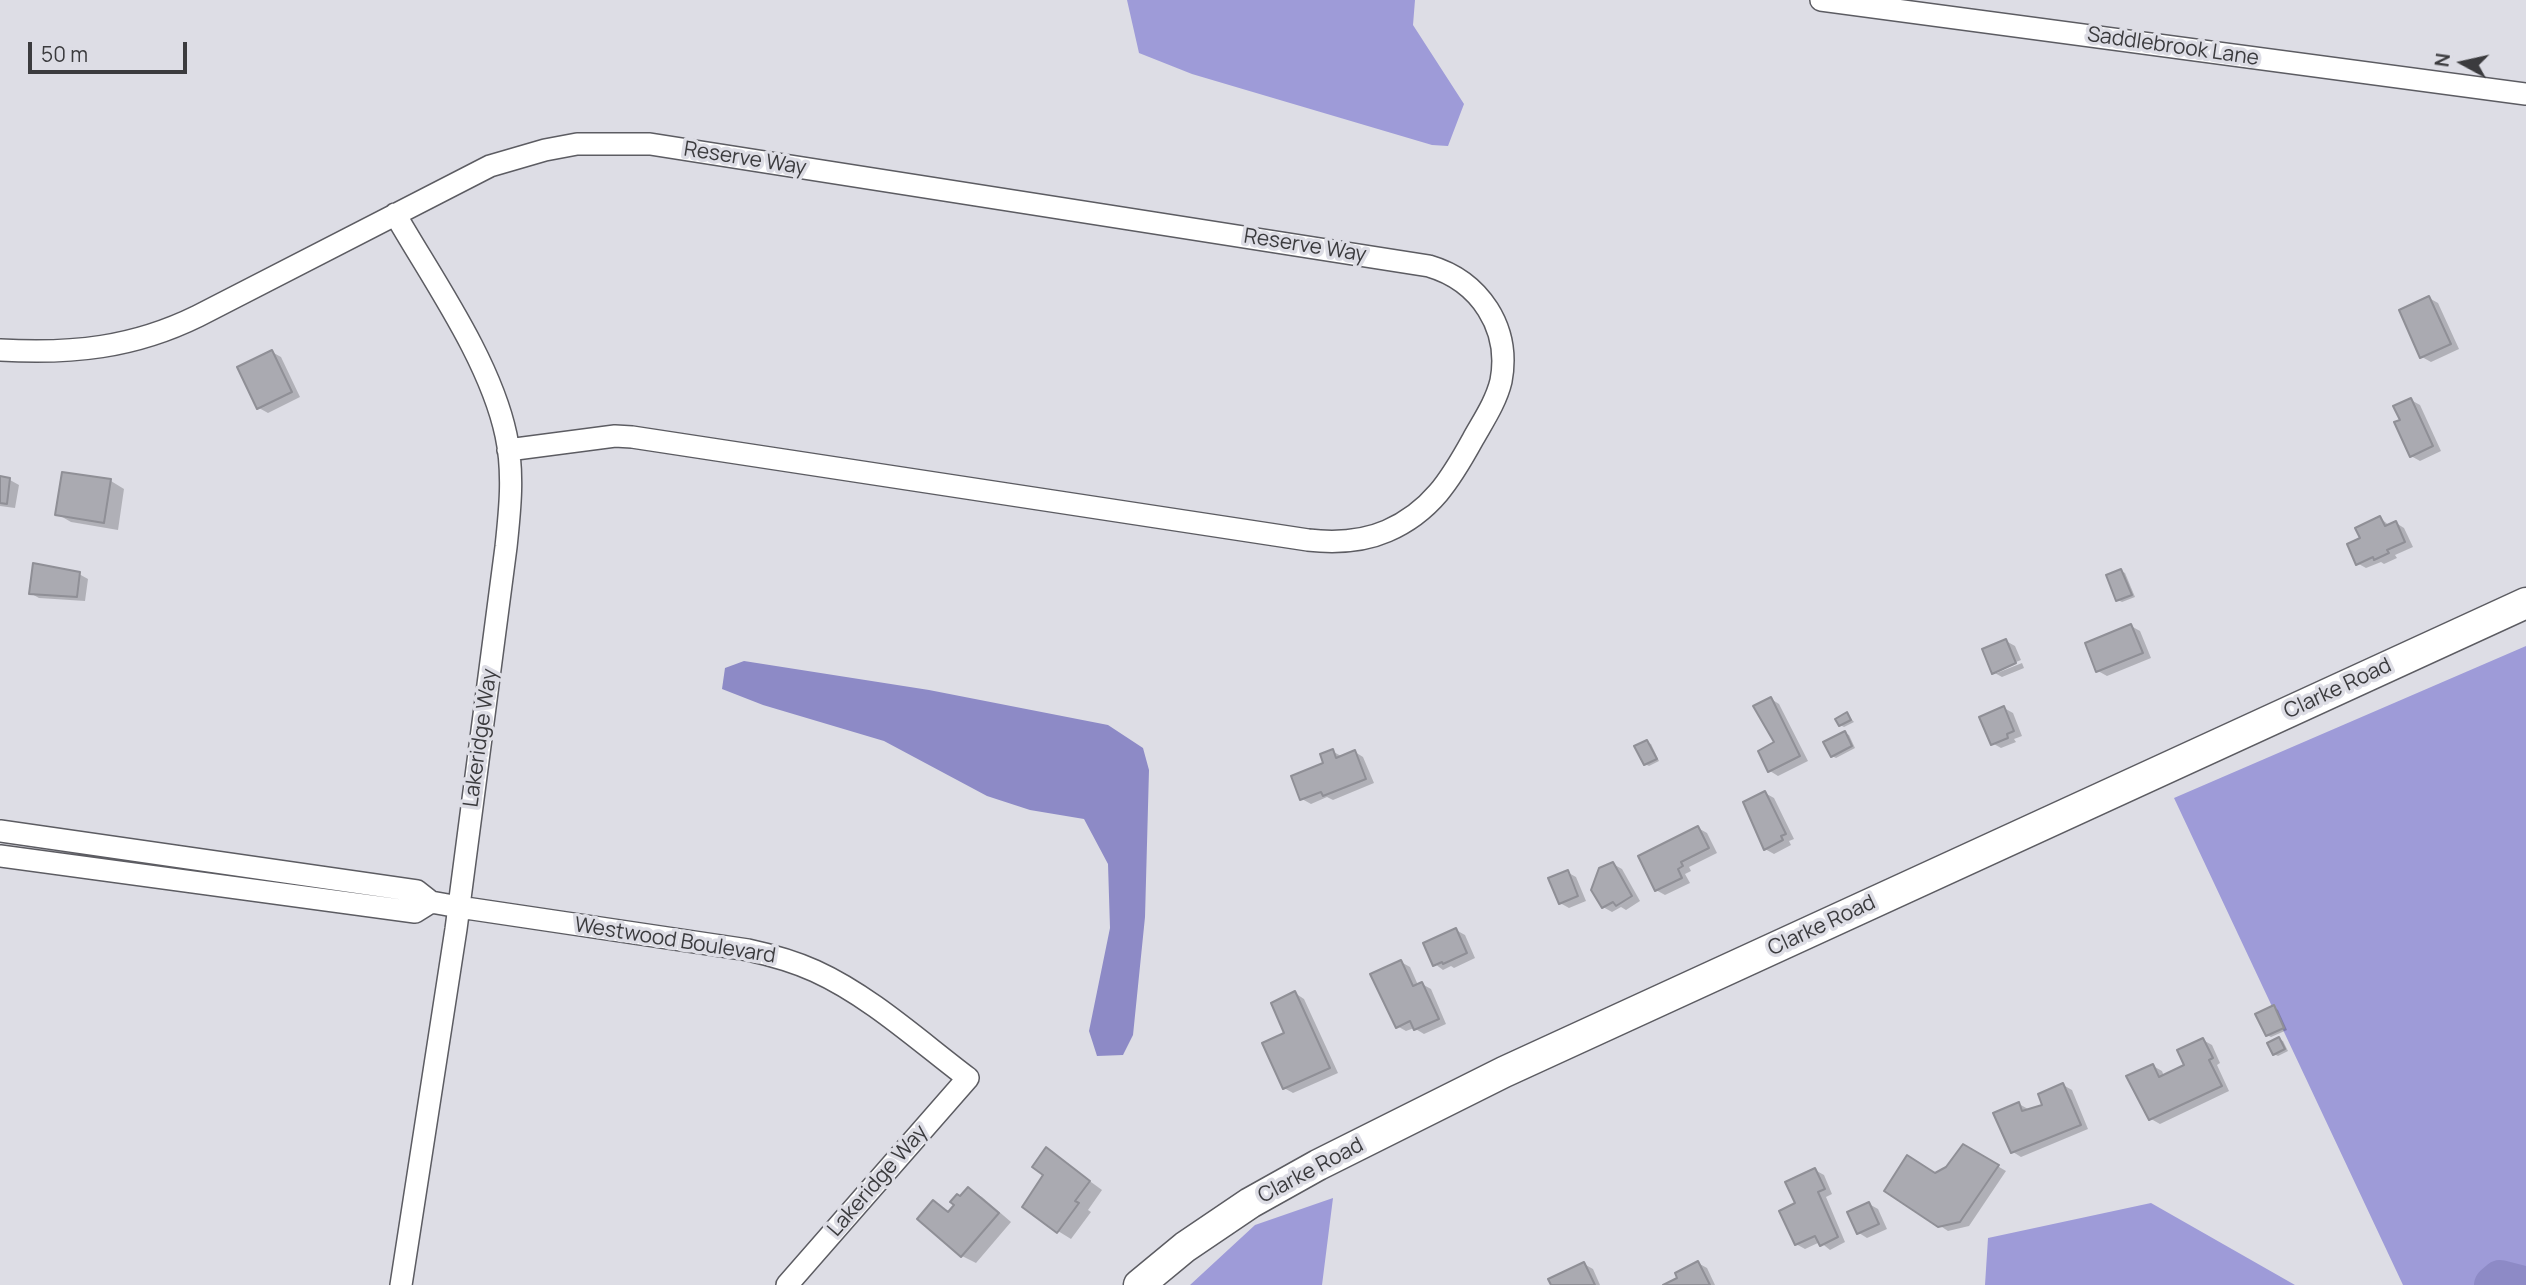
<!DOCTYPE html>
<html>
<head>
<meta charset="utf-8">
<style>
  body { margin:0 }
  #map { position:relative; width:2526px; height:1285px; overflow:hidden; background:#dddde5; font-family:Manrope,sans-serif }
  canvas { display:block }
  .north { position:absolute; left:2428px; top:28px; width:70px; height:70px; -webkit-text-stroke:5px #dddde5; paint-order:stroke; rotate:278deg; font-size:19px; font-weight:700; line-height:28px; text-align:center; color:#3b3b3e }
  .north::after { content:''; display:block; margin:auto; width:24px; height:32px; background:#3b3b3e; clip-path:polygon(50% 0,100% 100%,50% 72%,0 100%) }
  .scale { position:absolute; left:28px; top:42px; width:159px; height:32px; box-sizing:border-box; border:4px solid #3b3b3e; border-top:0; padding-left:9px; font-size:21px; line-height:24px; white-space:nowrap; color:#3b3b3e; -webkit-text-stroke:5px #dddde5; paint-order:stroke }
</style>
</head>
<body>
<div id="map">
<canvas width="2526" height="1285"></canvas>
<div class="north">N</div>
<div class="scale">50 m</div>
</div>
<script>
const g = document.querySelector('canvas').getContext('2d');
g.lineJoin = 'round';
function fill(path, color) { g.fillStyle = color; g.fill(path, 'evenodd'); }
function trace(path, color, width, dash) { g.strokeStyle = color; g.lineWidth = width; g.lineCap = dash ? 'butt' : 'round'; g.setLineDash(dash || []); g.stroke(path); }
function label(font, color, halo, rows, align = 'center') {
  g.font = font + ' Manrope,sans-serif'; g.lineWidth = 7; g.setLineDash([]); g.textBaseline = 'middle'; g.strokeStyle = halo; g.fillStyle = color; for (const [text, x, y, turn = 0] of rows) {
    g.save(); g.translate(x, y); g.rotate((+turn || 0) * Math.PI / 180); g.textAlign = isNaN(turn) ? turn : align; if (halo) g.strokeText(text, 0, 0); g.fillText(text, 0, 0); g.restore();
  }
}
fill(new Path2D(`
  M1127,0H1415L1413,25L1464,104L1448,146L1432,145L1192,74L1139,53Z
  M2526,646V1285H2403L2174,798Z
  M1333,1198L1322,1285H1190L1255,1225Z
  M2151,1203L2295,1285H1985L1988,1238Z`), '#9e9bd8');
fill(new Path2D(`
  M744,661L929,690L1108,725L1143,748L1149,770L1145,917L1133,1035L1123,1055L1097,1056L1089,1031L1110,928L1108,864L1084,819L1030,810L987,796L884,741L763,705L722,689L725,668Z`), '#8d8ac6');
fill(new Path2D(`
  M2429,298L2438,303L2459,349L2431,362L2422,357Z
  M272,352L281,357L300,397L268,413L259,408L239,367Z
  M2411,400L2420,405L2441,451L2420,461L2411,456L2402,421Z
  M0,478L10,480L19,485L15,508L0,506Z
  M111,481L124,489L118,530L71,522L57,514Z
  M2380,518L2390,526L2396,523L2404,528L2413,547L2395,555L2397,558L2384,564L2381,562L2366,568L2357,563L2362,539Z
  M2121,571L2125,573L2135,597L2122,602L2118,600Z
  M79,574L88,579L85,601L39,598L30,593Z
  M2131,626L2140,631L2151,658L2107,676L2098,671Z
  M2006,641L2015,646L2021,660L1997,670V673L2022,663L2024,668L2002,677L1993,672Z
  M1771,699L1779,704L1808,761L1778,776L1770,771L1776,743Z
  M2004,708L2013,713L2022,736L2014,739L2016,742L2001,748L1992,743Z
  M1847,714L1854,722L1844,727L1840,725Z
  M1845,733L1849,735L1855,748L1836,758L1832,756Z
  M1647,742L1651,744L1659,761L1649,766L1645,764Z
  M1332,751L1341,756L1355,752L1363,757L1374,783L1333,800L1327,797L1311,804L1302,799Z
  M1765,793L1774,798L1794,839L1789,841L1791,845L1774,854L1765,849Z
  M1698,828L1707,833L1717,853L1689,867L1691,871L1685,874L1690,883L1665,895L1656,890Z
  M1613,864L1622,869L1640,901L1626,910L1621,907L1612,912L1603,907Z
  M1567,872L1576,877L1586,901L1569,908L1560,903Z
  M1456,930L1465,935L1475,958L1454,968L1451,966L1443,970L1435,964Z
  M1401,962L1410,967L1418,985L1422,984L1431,989L1446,1024L1424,1034L1414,1028L1406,1031L1397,1026Z
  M1295,993L1304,999L1338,1073L1293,1093L1284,1088L1287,1034Z
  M2274,1007L2278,1010L2287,1030L2271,1037L2267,1035Z
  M2279,1039L2283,1041L2288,1051L2278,1056L2274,1054Z
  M2203,1040L2212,1045L2220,1063L2217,1065L2229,1091L2160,1124L2151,1119L2153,1066L2162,1071L2164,1076L2186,1066Z
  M2063,1085L2072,1090L2088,1129L2021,1157L2013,1152L2019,1104L2028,1109L2044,1106Z
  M1963,1146L2006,1171L1969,1226L1948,1231L1939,1225L1935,1174L1947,1168Z
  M1047,1150L1102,1190L1088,1210L1091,1212L1071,1239L1058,1231L1045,1174Z
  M1815,1170L1824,1175L1832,1194L1826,1197L1845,1242L1830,1250L1820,1242L1805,1249L1796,1244L1798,1204Z
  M968,1189L982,1197L1011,1222L976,1263L962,1256L934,1202L950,1212Z
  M1869,1204L1878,1209L1887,1229L1867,1238L1859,1233Z
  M1698,1263L1707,1268L1715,1285H1667Z
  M1584,1264L1593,1269L1600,1285H1553Z`), '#0003');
trace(new Path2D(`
  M2493,1285L2500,1279L2524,1285`), '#8d8ac6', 38);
const building = new Path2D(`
  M2429,296L2451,344L2420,358L2399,310Z
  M272,350L292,392L257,409L237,367Z
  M2411,398L2433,446L2410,457L2394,422L2400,420L2393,406Z
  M62,472L111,479L104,523L55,515Z
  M0,476L10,478L7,504L0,503Z
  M2380,516L2385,526L2396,521L2405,542L2387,550L2389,553L2374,560L2373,557L2356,565L2347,544L2360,538L2355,528Z
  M33,563L80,572L77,597L29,594Z
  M2121,569L2132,595L2116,601L2106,575Z
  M2131,624L2143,653L2096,672L2085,643Z
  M2006,639L2016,663L1992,674L1982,649Z
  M1771,697L1800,756L1768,772L1758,751L1774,742L1753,706Z
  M2004,706L2014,731L2007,734L2008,738L1991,745L1979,717Z
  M1847,712L1851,720L1839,726L1835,719Z
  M1845,731L1852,746L1831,757L1823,742Z
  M1647,740L1657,759L1644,765L1634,746Z
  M1333,749L1336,758L1355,750L1366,779L1323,796L1321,792L1300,800L1291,776L1323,763L1320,754Z
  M1765,791L1786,834L1781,836L1783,840L1764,850L1743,802Z
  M1698,826L1709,848L1681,862L1683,866L1678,869L1682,878L1655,891L1638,856Z
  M1613,862L1632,896L1616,906L1613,902L1602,908L1591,890L1599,868Z
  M1568,870L1578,896L1559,904L1548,878Z
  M1456,928L1467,953L1443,964L1442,962L1433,966L1423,943Z
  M1401,960L1413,986L1422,982L1439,1019L1414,1030L1410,1021L1396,1028L1370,974Z
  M1295,991L1330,1068L1283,1089L1262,1043L1284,1033L1271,1003Z
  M2274,1005L2284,1028L2266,1036L2255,1014Z
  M2279,1037L2285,1049L2273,1055L2267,1043Z
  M2203,1038L2213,1058L2209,1060L2222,1086L2149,1120L2126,1076L2153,1064L2159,1077L2184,1065L2177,1050Z
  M2063,1083L2081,1125L2011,1153L1993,1113L2019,1102L2022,1111L2042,1105L2038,1094Z
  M1963,1144L1999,1165L1960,1222L1938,1227L1884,1191L1907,1155L1935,1173L1946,1167Z
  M1046,1147L1090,1181L1075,1201L1079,1203L1057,1233L1022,1207L1043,1175L1032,1167Z
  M1815,1168L1825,1189L1818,1192L1838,1237L1820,1246L1815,1236L1795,1245L1779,1211L1795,1203L1785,1182Z
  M968,1187L999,1213L961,1257L917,1219L933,1200L948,1212L954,1205L950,1202L957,1194L960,1196Z
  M1869,1202L1879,1224L1857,1234L1847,1212Z
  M1698,1261L1710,1285H1663L1677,1278L1675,1273Z
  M1584,1262L1595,1285H1551L1548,1279Z`);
fill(building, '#aaaab1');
trace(building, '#8f8f96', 2);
const street = new Path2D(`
  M1821,0L2526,94
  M395,214C433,280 490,360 506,435C514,472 510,510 506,547L456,929L401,1285
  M0,350C72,354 133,348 198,316L490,166L545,150L577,144H650L1429,266C1480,281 1511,328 1501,381C1496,402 1483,421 1473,439C1451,479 1431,512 1387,531C1362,542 1335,543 1308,540L632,437L615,436L508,450
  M0,831L417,891L431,902L459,907L748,950C771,955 793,961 815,971C870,996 919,1041 968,1078L787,1285
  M0,856L415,912L431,902`);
const secondary = new Path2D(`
  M1139,1285L1185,1247L1250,1203L1318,1165L1504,1072L2526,603`);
trace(street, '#5c5c62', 24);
trace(secondary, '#5c5c62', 33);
trace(street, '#fff', 21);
trace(secondary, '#fff', 30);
label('21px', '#3b3b3e', '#dddde5', [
  ["Saddlebrook Lane",2173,47,8],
  ["Reserve Way",745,159,9],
  ["Reserve Way",1305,246,9],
  ["Clarke Road",2338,689,-25],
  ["Lakeridge Way",481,738,-82],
  ["Clarke Road",1822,926,-25],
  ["Westwood Boulevard",675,941,9],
  ["Clarke Road",1311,1171,-28],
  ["Lakeridge Way",878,1181,-49]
]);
</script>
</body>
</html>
